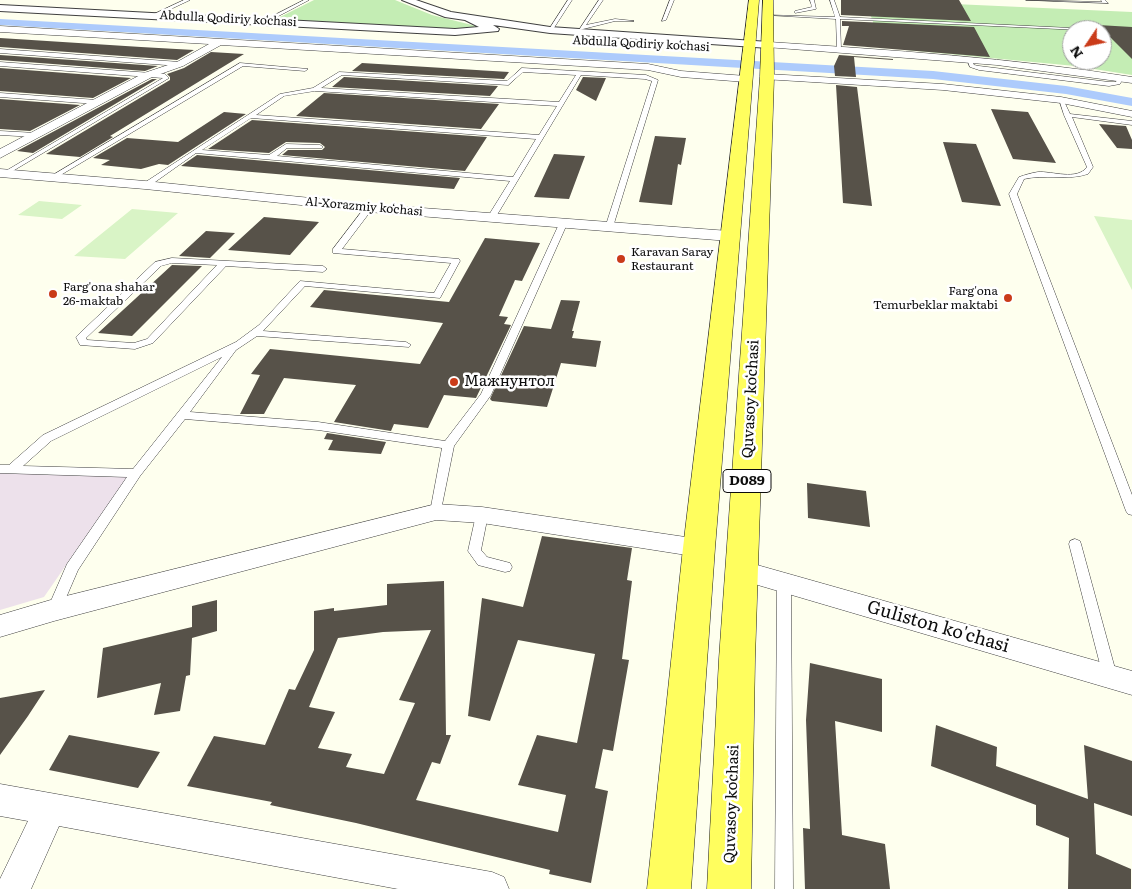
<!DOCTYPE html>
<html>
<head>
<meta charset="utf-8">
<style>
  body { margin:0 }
  #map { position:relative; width:1132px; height:889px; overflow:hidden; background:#feffee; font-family:Literata,serif }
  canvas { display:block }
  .north { position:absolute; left:1062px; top:20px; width:50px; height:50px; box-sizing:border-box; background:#fff; border:1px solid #9e9e9e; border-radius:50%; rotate:236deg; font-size:14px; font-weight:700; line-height:20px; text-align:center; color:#0d0d0d }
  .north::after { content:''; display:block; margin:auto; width:18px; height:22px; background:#ca3b19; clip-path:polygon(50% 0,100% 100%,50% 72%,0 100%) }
</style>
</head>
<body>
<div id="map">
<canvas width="1132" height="889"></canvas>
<div class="north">N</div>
</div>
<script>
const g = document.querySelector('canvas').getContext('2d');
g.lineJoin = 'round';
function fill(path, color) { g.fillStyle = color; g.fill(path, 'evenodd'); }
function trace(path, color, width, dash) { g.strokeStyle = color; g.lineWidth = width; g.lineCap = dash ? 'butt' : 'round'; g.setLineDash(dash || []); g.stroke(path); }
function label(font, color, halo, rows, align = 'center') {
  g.font = font + ' Literata,serif'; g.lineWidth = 5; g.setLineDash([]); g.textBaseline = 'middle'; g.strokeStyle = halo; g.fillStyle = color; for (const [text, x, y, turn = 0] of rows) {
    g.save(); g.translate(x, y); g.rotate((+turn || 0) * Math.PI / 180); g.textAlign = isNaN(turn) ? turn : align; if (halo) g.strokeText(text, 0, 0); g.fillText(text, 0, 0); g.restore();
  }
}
fill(new Path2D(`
  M0,473L127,477L44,597L0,610Z`), '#ede1eb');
fill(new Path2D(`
  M314,0H395L432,15L484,28L474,30L276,19Z
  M865,0L1132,12V75L1075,66L907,50L872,38L873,22ZM1072,30H1102V60H1072Z`), '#c4edb4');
fill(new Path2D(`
  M39,201L82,205L62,219L18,215Z
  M132,209L178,213L125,259L74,256Z
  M1094,216L1132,220V290Z`), '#d9f4c6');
fill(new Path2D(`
  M0,19L933,71L1066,86L1132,98V106L1066,94L933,79L0,25Z`), '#adcbfc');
fill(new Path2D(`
  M841,0H959L971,21L841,15Z
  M842,21L974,27L990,57L843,45L849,26H842Z
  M1098,25L1132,27V59Z
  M0,38L141,47L194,50L177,60L0,47Z
  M211,52L244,54L110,136L113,137L80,157L46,154L170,80V77L167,74L184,68Z
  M0,55L158,66L145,71L0,60Z
  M839,55L893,59V60L854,57L856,77L835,76L834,66Z
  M362,63L509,72L504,79L352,71Z
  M0,68L131,78L93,98L0,91Z
  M344,77L498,86L490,96L332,87Z
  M583,77L606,78L596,101L576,90Z
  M152,79H157L33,153L17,151Z
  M836,85L857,87L872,206L843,203Z
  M324,93L499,104L481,129L296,116Z
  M0,99L80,105L30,131L0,129Z
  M991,109L1028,112L1056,163L1013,159Z
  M224,112L246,114L168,165L159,164L141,169L101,165L110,160L93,158L127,138L178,142Z
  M252,120L487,137L465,171L282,155L288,150H322L325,147L320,143L286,142L269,153L208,149Z
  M1099,124L1126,126L1132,140V149L1117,148Z
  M655,136L686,138L681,165L678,164L672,205L639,202Z
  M943,142L976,144L1001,206L962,202Z
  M554,154L585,156L569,199L534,197Z
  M197,155L460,178L454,189L181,166Z
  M264,217L319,222L290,255L228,250Z
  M206,231L235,233L210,258L179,256Z
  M485,238L540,243L522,281L515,280L499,316L508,317L504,324L511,325L476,398L444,395L428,428L394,424L391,431L334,422L356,385L284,378L264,414H240L260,375L251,374L270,349L420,364L443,323L310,307L324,290L449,302Z
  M172,265L202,266L132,336L98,333Z
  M561,300L580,301L572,331H574L572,338L601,341L596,367L561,363L547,407L492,401L490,399L524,326L551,329Z
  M327,433L386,442L381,454L328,450L333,440L324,439Z
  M807,483L866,491L870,527L808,518Z
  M542,536L632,548L627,580L632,581L622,659L629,660L613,751L603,749L595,788L608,791L591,883L549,874L550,870L356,823L270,805L272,802L187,786L214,736L265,745L289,689L295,690L314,650V611L334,608V611L387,605V584L444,581L446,735H451L440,764L432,762L416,800L558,832L566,795L518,785L537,735L577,743L595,654L518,640L490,721L468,716L482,598L523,607ZM431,630L399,700L415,703L384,774L346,767L352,754L318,748L335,712L309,707L338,638L383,632Z
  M217,600V631L192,638L190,675L186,676L180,711L154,715L161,683L97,698L103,648L192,627V606Z
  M810,663L882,679V732L835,721L842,835L885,844L890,889H805L803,828L810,829L806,720Z
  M45,690L28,716L0,755V698Z
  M936,725L997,747L996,766L1088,799L1084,745L1132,761V816L1094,803L1096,854L1131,869V889H1068L1069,838L1036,825V805L931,766Z
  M69,735L160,752L138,788L49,770Z`), '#575249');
const service = new Path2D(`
  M184,0H190L156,16L152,15Z
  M304,0H309L273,19L269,18Z
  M568,0H572L552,31H548Z
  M599,0H603L586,25L615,19L634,21H615L579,30Z
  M670,0H674L666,20L662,21Z
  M810,0H814L816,9L795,13V11L812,7Z
  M830,0H834L840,17L1092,29L1081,30L840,19L841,49L839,50L837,49L836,19L766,15L835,17Z
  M1026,0L1102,2L1101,0H1105L1108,3Z
  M0,49L180,62L183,64L180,66L0,53Z
  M967,59H971L974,65L979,66L1109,82H1116L1118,77L1123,78L1120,84L1109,86L979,70L970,67Z
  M0,62L165,74L169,78L6,175L3,173L4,172L163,78L0,66Z
  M240,63L308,69L305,71L243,66L54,179L48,178Z
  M522,68L646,75L658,80L612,230L605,228L652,81L645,79L581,75L494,220H491L487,218L510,181L196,153L148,187L141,185L280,94L313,88L339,72L507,81ZM523,72L576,75L559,102L321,88L342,75L508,85ZM315,91L557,106L539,135L256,115L284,96ZM251,118L536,139L513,177L277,156L287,148H322L323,147L320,145L286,144L269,155L202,150Z
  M0,93L97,100L100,102L97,104L0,97Z
  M1059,99H1063L1070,114L1132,121V125L1072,117L1093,167L1088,174C1067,181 1045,174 1024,179L1017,194L1132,495V515L1128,514L1126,511L1009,194L1019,177C1025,175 1031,173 1038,172C1052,171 1077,181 1087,167L1064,115Z
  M0,131L36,133L39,135L36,137L0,135Z
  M366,206L373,208L342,249L459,259L460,261L440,298L305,286L263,331L406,342L411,345L409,347L257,336L236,350L190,412L318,422L445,441L481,394L559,224L566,222L567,224L491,395L454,446L440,515H432L430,512L442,448L318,430L185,419L140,476L78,570L59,614L54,616L49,614L47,610L67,564L127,477L0,473V465H9L43,435L236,342L259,325L300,281L434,293L451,263L333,253V249ZM222,357L133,469L23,466L51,441Z
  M172,258L323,266L327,269L323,272L226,266L153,343L135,349L80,345L76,337L78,335L155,262ZM172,263L217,265L147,339L134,343L87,340L86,338L161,266Z
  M482,511L486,512L488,515L481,550L487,557L510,563L512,567L510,571L505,572L478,565L468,551L476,515L478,512Z
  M1075,539L1080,541L1081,544L1117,676L1115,681L1110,682L1105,681L1103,676L1069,544L1070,541Z
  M784,577L789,578L791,582L793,889H775L777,582L779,578Z`);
const minor = new Path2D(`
  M0,26L648,64L681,71L746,76L751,79L746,82L681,77L648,70L221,45L183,66L152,77L0,158V149L144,73L177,62L209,44L0,32Z
  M769,42C891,50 1012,58 1132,77V83L997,65L766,47L764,45Z
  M767,74L943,84L1061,97L1132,111V117L1061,103L943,90L763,79L762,77Z
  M0,169L145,181L369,204L729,231L734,233L737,236L734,239L729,241L369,212L145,189L0,177Z
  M436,504L482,507L699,539L708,542L711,548L708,554L699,557L482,523L436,520L54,621L0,637V615L54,599Z
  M743,561L1132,671V695L734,578L730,571L734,564Z
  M0,784L492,872L504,877L509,889H398L59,826L31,889H0V879L28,821L0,816Z`);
const tertiary = new Path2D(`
  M402,0H416L451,12L550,27L769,42L775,45L769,48L550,33L493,25L499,29L498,31L455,35L0,11V5L455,29L479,27L465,20L445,17Z`);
const primary = new Path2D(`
  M749,0H759L715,548L691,889H647L683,548Z
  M763,0H773L774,77L755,659L751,889H707L719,659L760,77Z`);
trace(service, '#404040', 1);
trace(minor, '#404040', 1);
trace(tertiary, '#404040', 2);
trace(primary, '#1e1e1e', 1);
fill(service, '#fff');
fill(minor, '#fff');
fill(tertiary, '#fff');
fill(primary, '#fffe5e');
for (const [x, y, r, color] of [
  [621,259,5,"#ca3b19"],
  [53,294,5,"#ca3b19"],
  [1008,298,5,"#ca3b19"],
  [454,382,5,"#ca3b19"]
]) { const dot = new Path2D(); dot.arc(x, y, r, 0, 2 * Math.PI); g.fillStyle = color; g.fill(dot); trace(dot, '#fff', 2); }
label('12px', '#0d0d0d', '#fff', [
  ["Abdulla Qodiriy koʻchasi",228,19,3],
  ["Abdulla Qodiriy koʻchasi",641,44,3],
  ["Al-Xorazmiy koʻchasi",364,207,5]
]);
label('12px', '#0d0d0d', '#fff', [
  ["Karavan Saray",631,252],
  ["Restaurant",631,266],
  ["Farg'ona shahar",63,287],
  ["26-maktab",63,301],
  ["Farg'ona",998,291,"right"],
  ["Temurbeklar maktabi",998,305,"right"]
], 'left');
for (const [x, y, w] of [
  [747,481,48]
]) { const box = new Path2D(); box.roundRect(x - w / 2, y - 11.5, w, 23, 4); g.fillStyle = '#fff'; g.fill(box); trace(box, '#0d0d0d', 1); }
label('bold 14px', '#0d0d0d', null, [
  ["D089",747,481]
]);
label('15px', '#0d0d0d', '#fff', [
  ["Мажнунтол",464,382]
], 'left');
label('15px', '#0d0d0d', '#fff', [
  ["Quvasoy koʻchasi",751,399,-87],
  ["Quvasoy koʻchasi",732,804,-88]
]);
label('18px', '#0d0d0d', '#fff', [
  ["Guliston ko'chasi",938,627,16]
]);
</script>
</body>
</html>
